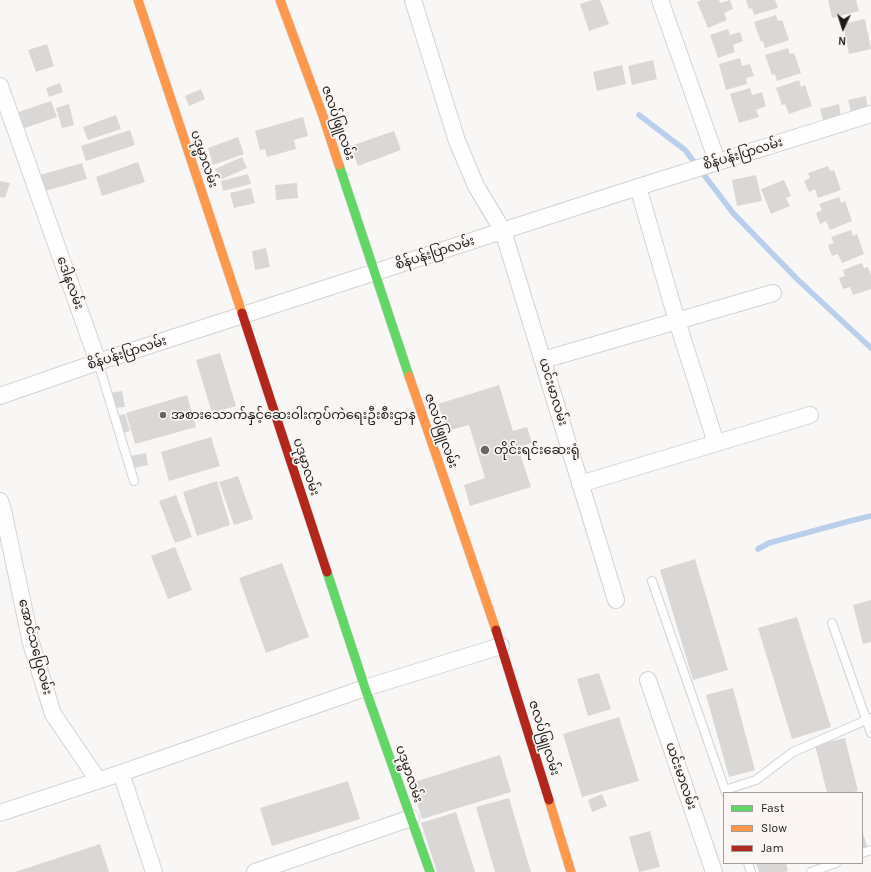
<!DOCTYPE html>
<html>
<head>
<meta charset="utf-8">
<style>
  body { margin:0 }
  #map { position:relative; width:871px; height:872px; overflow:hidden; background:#f9f7f5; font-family:Karla,sans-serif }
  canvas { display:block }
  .legend { position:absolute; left:723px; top:792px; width:140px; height:72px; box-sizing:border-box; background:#fbf6f3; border:1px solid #a29e9c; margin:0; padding:5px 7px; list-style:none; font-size:12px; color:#1c1a19 }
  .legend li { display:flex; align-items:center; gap:8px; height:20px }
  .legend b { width:20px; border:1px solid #a29e9c }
  .north { position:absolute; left:823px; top:8px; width:40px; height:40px; -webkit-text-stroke:3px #fbf6f3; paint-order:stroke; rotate:184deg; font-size:11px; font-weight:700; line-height:16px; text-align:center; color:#1c1a19 }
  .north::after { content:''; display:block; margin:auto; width:14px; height:18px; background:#1c1a19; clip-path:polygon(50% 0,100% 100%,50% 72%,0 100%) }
</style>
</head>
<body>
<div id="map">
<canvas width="871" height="872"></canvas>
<ul class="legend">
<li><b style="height:5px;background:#63d668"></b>Fast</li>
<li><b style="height:5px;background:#ff974d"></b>Slow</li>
<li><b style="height:5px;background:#b3261e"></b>Jam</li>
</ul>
<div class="north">N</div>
</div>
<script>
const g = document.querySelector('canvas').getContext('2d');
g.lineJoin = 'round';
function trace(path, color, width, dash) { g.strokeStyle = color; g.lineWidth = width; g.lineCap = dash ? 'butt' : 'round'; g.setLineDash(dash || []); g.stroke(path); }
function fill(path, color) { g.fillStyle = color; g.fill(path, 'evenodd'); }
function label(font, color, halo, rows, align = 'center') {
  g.font = font + ' Karla,"Noto Sans Myanmar",sans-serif'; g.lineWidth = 3.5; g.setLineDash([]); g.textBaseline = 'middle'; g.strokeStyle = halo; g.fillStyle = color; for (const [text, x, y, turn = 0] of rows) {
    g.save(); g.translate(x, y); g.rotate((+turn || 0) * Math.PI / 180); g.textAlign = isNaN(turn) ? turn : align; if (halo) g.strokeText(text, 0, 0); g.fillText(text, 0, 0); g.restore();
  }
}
trace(new Path2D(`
  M639,115L685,150L733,213L797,279L871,348
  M758,549L769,543L850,521L871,516`), '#b9cfeb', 5.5);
fill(new Path2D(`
  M592,0H600L609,24L589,31L580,4Z
  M701,0H719L720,3L730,0L733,9L724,13L727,20L708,28L697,2Z
  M746,0H775L778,8L754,15L752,8L749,9Z
  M828,0H856L859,11L832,18Z
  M776,15L778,21L782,20L789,40L765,48L763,41L761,42L754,22Z
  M865,19L871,49L849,54L843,24Z
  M728,29L730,35L740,32L743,41L733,45L735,52L718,58L710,35Z
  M47,44L54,66L36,72L28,50Z
  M788,48L790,54L794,53L801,73L777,81L775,74L772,75L765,55Z
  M740,58L742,66L750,64L754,76L746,78L747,84L726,90L719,64Z
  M653,60L657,79L632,85L628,66Z
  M622,65L626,84L597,91L593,72Z
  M799,80L801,87L805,85L812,106L789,114L785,104L782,105L776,88Z
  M60,83L63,92L49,97L46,88Z
  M750,88L752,95L762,92L766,106L756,110L759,117L739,123L730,94Z
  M201,89L205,99L189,106L185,96Z
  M866,96L868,108L851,112L848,100Z
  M51,101L57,117L22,129L16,113Z
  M69,104L74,125L62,128L56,108Z
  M839,104L841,117L823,121L820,109Z
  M116,115L121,129L88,140L83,127Z
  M303,117L308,136L294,140L296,149L267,157L265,149L260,150L255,131Z
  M130,130L135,145L86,161L81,146Z
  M394,131L401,150L358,166L351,146Z
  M238,137L244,154L213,165L208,148Z
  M242,157L247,168L220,180L215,169Z
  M138,162L145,182L102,196L96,177Z
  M82,163L87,179L45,191L40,175Z
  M828,166L830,171L834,170L841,190L818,198L815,189L809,192L804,181L810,178L808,173Z
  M248,174L251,184L223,191L221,181Z
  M756,175L762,201L737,206L732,180Z
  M784,180L791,196L786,198L790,206L771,214L761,189Z
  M0,181L10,183L5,198L0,197Z
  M297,183L298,198L276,200L275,185Z
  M251,188L255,203L234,208L230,193Z
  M839,197L841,203L845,201L852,221L830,230L826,221L820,224L816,213L822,210L819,204Z
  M851,230L853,236L857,234L864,254L842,263L838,254L832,256L828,245L834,243L831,237Z
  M266,248L270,267L255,270L252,251Z
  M862,263L864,268L868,267L871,275V289L853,295L850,287L843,289L839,278L845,276L843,270Z
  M220,353L236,406L212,413L196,360Z
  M499,385L513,431L527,427L532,443L518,447L531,487L470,506L464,485L485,478L469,425L447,431L438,404Z
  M122,391L125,407L113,408L110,393Z
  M187,395L196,427L135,444L126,413Z
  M125,414L130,431L121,434L116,416Z
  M211,437L220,466L169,481L161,452Z
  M146,453L148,465L134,468L131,456Z
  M238,476L253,519L234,525L219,482Z
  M217,481L230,525L197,536L183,492Z
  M176,495L192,537L175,543L159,501Z
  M175,547L192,590L168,599L151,556Z
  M695,559L728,670L693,680L660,570Z
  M282,563L309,637L266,653L239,578Z
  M871,600V642L863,644L853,605Z
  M797,617L831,727L792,739L758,628Z
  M599,673L611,709L588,716L577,679Z
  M733,688L755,770L729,777L706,695Z
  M619,717L639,781L582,797L563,734Z
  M845,738L858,791L848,793H827L815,745Z
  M500,755L511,792L422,819L411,783Z
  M348,781L360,819L272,846L260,808Z
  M602,794L607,806L592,812L588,800Z
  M509,798L531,872H495L476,807Z
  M456,812L475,872H437L421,823Z
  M650,831L660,867L639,872L629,837Z
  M862,831L868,848L862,850Z
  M100,844L109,872H15Z
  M756,863H786L788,871L784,872H759Z`), '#dad8d6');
const lane = new Path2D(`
  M98,362L134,481
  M652,581L725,790
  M832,623L871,733
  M726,793L725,790L756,780L793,752L871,718
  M862,853L871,850
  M748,863L751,872
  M811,872L836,863`);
const street = new Path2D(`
  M413,0L457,141L476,186L503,231L616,600
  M660,0L717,161
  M0,86L98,362
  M638,187L677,321L716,443
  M543,360L773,293
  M0,396L98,362L638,187L871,114
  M580,484L810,415
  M0,501L3,510L31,643L53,714L98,780
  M648,680L714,872
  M121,773L154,872
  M0,813L121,773L365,688L501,646
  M255,872L411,818`);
const fast = new Path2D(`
  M339,165L409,376
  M327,572L365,688L430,872`);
const slow = new Path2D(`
  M138,0L242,313
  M280,0L323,116L339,165
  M409,376L496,630
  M549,800L571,872`);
const jam = new Path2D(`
  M242,313L327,572
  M496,630L549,800`);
trace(lane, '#d5d3d1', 10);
trace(street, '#d5d3d1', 18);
trace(fast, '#d5d3d1', 10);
trace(slow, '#d5d3d1', 10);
trace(jam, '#d5d3d1', 10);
trace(lane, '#fefefe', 8);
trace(street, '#fefefe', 16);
trace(fast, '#63d668', 9);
trace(slow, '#ff974d', 9);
trace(jam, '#b3261e', 9);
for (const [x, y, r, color] of [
  [163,415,4,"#696766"],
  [485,450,5,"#696766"]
]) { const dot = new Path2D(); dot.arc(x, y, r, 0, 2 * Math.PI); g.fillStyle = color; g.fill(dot); trace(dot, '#fbf6f3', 1.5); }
label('13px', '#1c1a19', '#fbf6f3', [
  ["ဇလပ်ဖြူလမ်း",338,123,71],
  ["စိန်ပန်းပြာလမ်း",743,154,-17],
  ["ပဒုမ္မာလမ်း",204,159,71],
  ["စိန်ပန်းပြာလမ်း",435,253,-18],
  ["ဒေါနလမ်း",70,283,70],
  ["စိန်ပန်းပြာလမ်း",127,353,-18],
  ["ယင်းမာလမ်း",553,392,73],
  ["ဇလပ်ဖြူလမ်း",441,431,71],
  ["ပဒုမ္မာလမ်း",306,467,72],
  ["အောင်သပြေလမ်း",35,647,75],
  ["ဇလပ်ဖြူလမ်း",544,738,73],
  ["ပဒုမ္မာလမ်း",409,774,71],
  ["ယင်းမာလမ်း",681,776,71]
]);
label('13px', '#1c1a19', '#fbf6f3', [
  ["အစားသောက်နှင့်ဆေးဝါးကွပ်ကဲရေးဦးစီးဌာန",171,415],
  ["တိုင်းရင်းဆေးရုံ",494,450]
], 'left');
</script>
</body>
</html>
